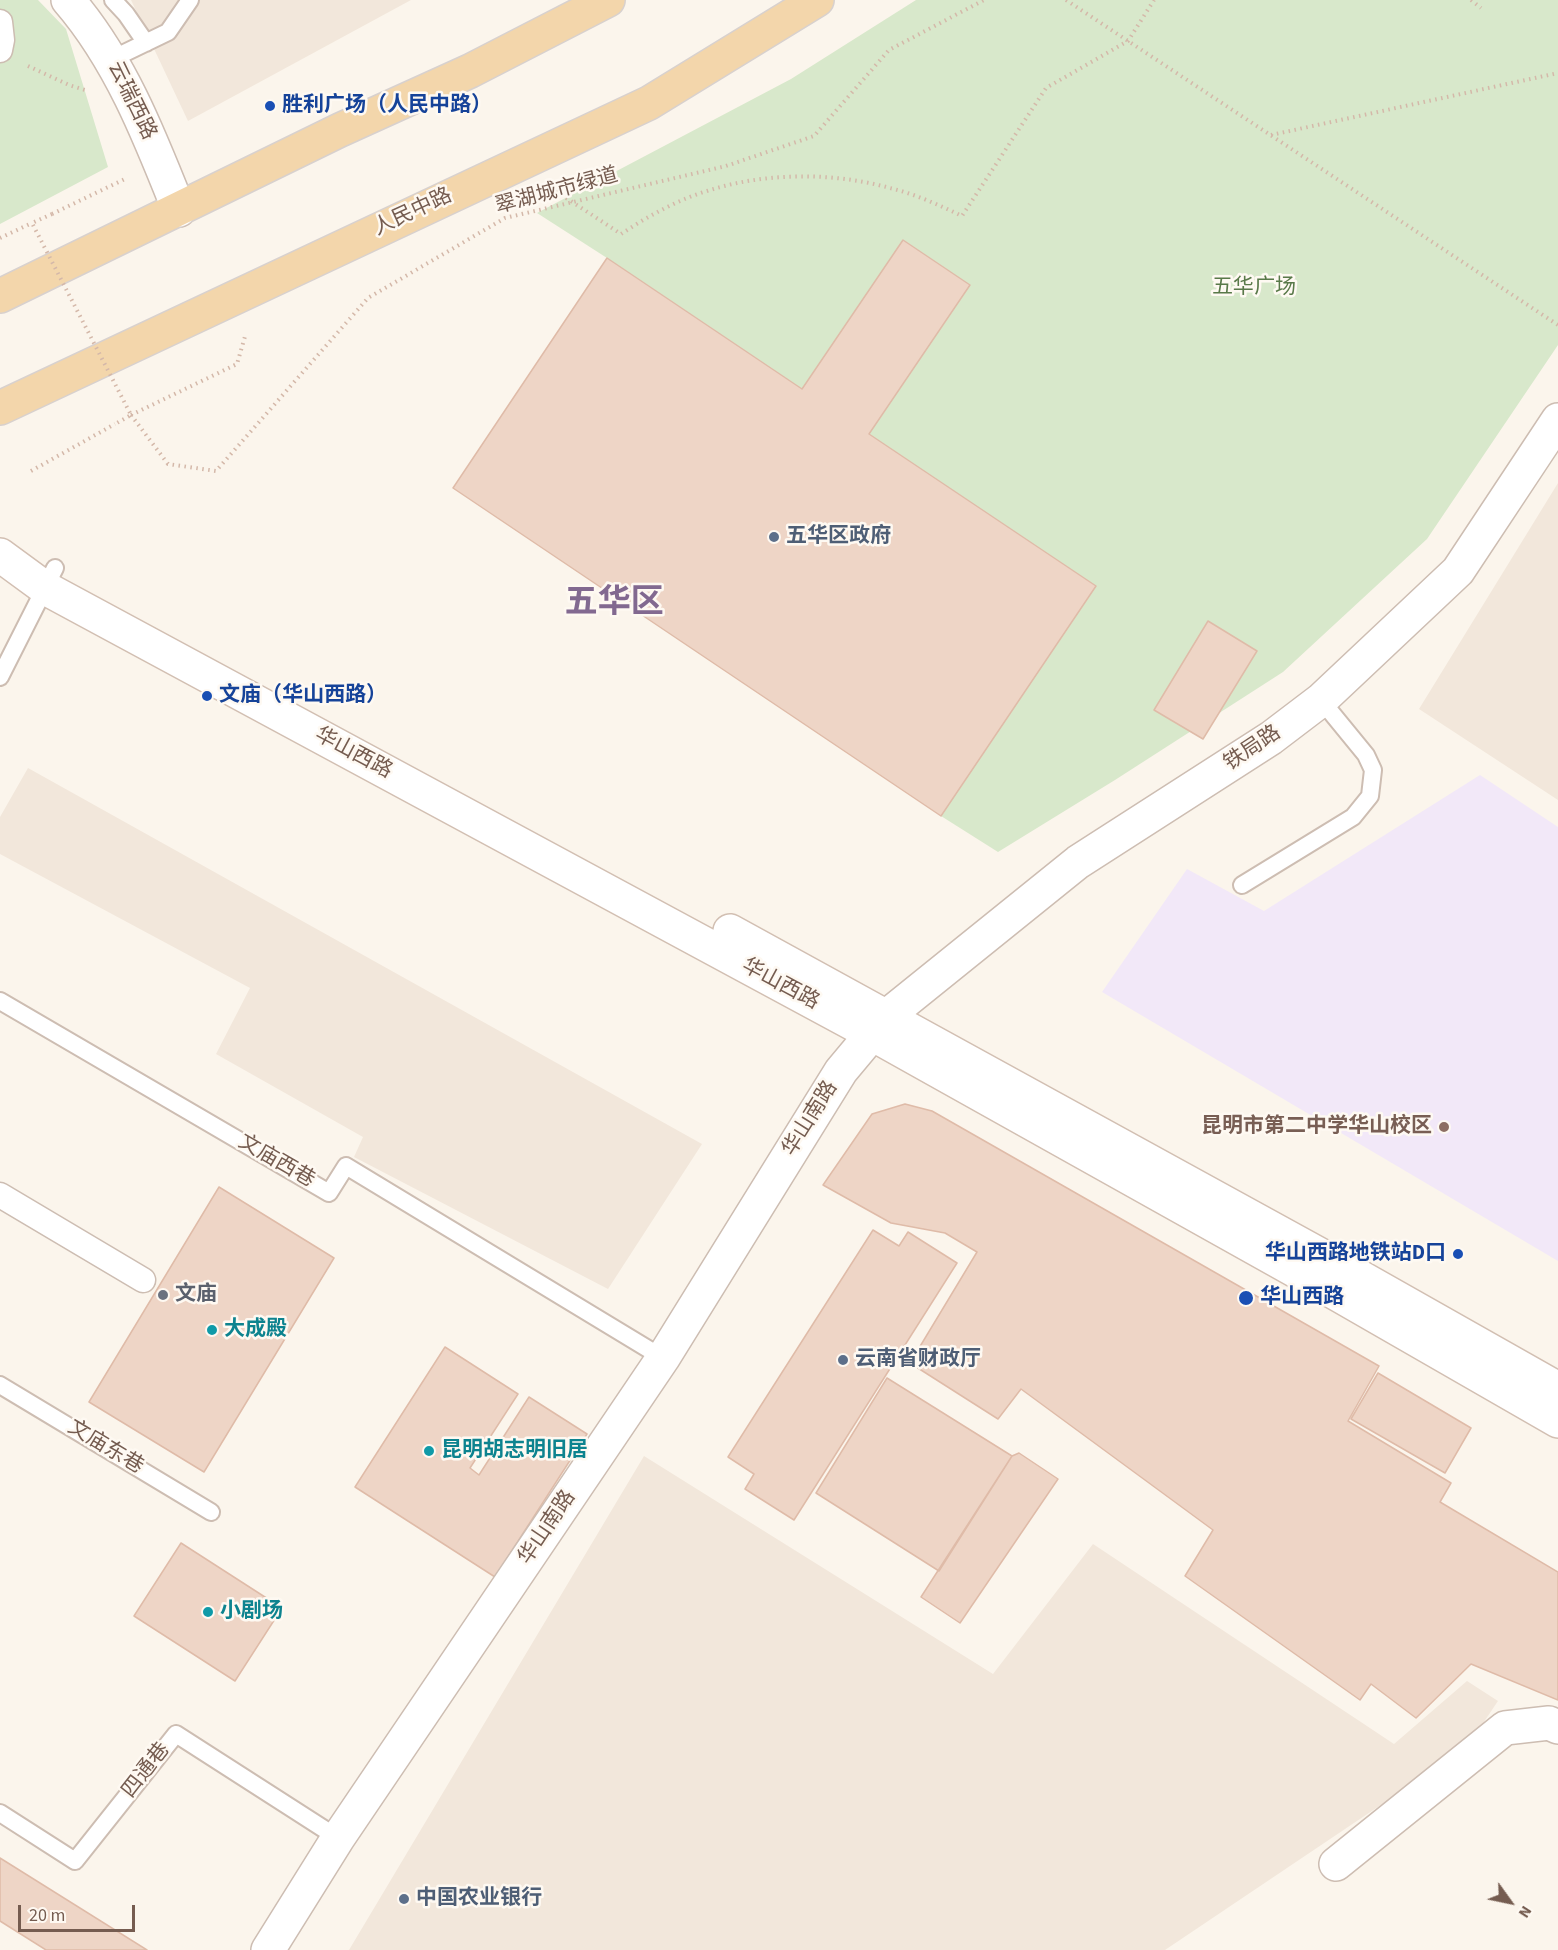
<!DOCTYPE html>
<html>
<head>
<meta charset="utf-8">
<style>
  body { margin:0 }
  #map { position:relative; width:1558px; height:1950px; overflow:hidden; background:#fbf5ec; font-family:"Source Sans 3",sans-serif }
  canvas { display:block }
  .north { position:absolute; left:1480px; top:1872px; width:60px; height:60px; -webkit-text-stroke:4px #fef9f2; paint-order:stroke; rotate:123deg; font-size:16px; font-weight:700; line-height:24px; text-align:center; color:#755c50 }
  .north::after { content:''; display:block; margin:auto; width:21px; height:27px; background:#755c50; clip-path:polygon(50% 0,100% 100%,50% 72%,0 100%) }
  .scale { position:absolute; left:18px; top:1905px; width:117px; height:27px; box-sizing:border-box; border:3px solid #755c50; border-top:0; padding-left:8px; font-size:18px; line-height:21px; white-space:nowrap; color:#755c50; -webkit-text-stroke:4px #fef9f2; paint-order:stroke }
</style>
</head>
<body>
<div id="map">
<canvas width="1558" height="1950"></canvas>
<div class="north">N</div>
<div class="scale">20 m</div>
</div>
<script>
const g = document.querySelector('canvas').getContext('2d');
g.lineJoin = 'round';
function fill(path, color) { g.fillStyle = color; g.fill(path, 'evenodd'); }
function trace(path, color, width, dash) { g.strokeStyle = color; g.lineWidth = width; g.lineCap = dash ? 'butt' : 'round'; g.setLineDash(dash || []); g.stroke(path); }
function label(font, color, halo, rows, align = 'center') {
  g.font = font + ' "Source Sans 3","Noto Sans SC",sans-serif'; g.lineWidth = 5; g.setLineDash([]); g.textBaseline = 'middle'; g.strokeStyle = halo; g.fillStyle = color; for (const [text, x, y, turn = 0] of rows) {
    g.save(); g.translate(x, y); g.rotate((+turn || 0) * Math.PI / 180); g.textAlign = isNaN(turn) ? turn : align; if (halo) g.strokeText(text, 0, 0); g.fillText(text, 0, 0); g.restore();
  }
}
fill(new Path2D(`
  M131,0H411L188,121Z
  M1558,483V800L1419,709Z
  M28,768L702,1144L608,1289L354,1157L363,1137L216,1054L250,988L0,854V817Z
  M644,1456L993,1674L1093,1544L1394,1744L1467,1681L1498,1701L1467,1747L1165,1950H349Z`), '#f2e7db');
fill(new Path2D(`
  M1480,775L1558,827V1261L1102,992L1187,869L1264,911Z`), '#f2e8f8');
fill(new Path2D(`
  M0,0H38L66,29L108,167L0,224Z
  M916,0H1558V345L1427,539L1283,672L1115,780L998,852L941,816L1096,586L869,434L970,285L903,240L802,389L607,258L537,213L791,79Z`), '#d8e8cb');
const building = new Path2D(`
  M903,240L970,285L869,434L1096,586L941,816L453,488L607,258L802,389Z
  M1208,621L1257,651L1203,739L1154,710Z
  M905,1104L932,1111L1379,1366L1348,1421L1451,1483L1440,1502L1558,1572V1700L1471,1664L1416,1718L1371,1684L1360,1700L1185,1576L1213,1530L1021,1389L998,1419L910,1363L977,1252L945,1233L891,1223L823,1185L872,1114Z
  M219,1187L334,1258L204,1472L89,1402Z
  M873,1230L899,1246L908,1232L957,1263L794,1520L745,1489L754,1474L728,1457Z
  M445,1347L518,1394L470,1468L479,1475L529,1397L587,1434L495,1577L355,1487Z
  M1378,1373L1471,1428L1445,1473L1351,1419Z
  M887,1378L1012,1456L939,1571L816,1493Z
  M1019,1453L1058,1479L960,1623L921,1597L1012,1456Z
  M181,1543L282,1608L235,1681L134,1616Z
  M0,1858L147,1950H46L0,1921Z`);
fill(building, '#eed5c6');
trace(building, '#dfbba8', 1.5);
const service = new Path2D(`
  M113,0L126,14L146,43
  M112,59L168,32L190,0
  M0,677L55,568
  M1242,885L1353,817L1370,796L1373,770L1366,755L1321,700
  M0,1001L329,1193L346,1166L663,1358
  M0,1385L211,1512
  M0,1813L75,1861L176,1734L338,1838`);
const pedestrian = new Path2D(`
  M0,22L2,40L0,50
  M0,1195L143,1280`);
const minor = new Path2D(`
  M68,0C120,60 150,137 179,210
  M887,1016L1078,862L1271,738L1321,700L1458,571L1558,420
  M1336,1864L1505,1728L1549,1723L1558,1727`);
const tertiary = new Path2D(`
  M268,1950L338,1838L663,1358L841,1071L887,1016`);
const secondary = new Path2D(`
  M0,555L45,588L872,1034L1339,1295L1558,1421
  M730,931L1353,1273L1558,1389`);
const primary = new Path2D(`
  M0,296L340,130L470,71L608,0
  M0,408L649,103L817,0`);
trace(service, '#cdbdb2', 20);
trace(pedestrian, '#cdbdb2', 27);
trace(minor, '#cdbdb2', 36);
trace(tertiary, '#cdbdb2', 36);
trace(secondary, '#d2bfb2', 36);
trace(primary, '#d8d1ce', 36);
trace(new Path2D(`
  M1066,0L1558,325
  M1471,0L1481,8
  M28,66L69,85L85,90
  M1271,135L1558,73
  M551,188L621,234C632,227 644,219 656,213C725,174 814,167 890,188C915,194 939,205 962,216L1046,88L1128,41L1154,0
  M52,214L127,178
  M0,238L32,223
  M131,415L237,364L246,333
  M31,471L115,424`), '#d4b8a9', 4, [1.5, 4.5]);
trace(service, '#fff', 16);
trace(pedestrian, '#fff', 24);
trace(minor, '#fff', 33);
trace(tertiary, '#fff', 33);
trace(secondary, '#fff', 33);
trace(primary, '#f3d6ab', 33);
trace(new Path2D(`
  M52,214L32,223L131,415L115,424
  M131,415L168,464L216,471L368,298L505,218L726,166L814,136L889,50L984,0`), '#d4b8a9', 4, [1.5, 4.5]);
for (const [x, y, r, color] of [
  [270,106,6,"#1a4fb4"],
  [774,537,6,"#5c6f8a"],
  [207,696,6,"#1a4fb4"],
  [1444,1127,6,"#8d6e63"],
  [1458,1254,6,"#1a4fb4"],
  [163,1295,6,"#6b7280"],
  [1246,1298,8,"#1a4fb4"],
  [212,1330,6,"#0f9aa8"],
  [843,1360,6,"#5c6f8a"],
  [429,1451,6,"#0f9aa8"],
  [208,1612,6,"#0f9aa8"],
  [404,1899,6,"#5c6f8a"]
]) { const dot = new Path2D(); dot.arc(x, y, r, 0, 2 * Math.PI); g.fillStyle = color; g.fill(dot); trace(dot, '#fef9f2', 2); }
label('21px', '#755c50', '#fef9f2', [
  ["云瑞西路",131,101,64],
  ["翠湖城市绿道",557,192,-15],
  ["人民中路",413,213,-25],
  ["铁局路",1253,749,-34],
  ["华山西路",353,754,28],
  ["华山西路",780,985,28],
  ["华山南路",811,1119,-58],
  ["文庙西巷",276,1162,30],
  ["文庙东巷",105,1448,31],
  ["华山南路",548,1528,-56],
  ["四通巷",147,1771,-52]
]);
label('bold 21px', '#164399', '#fef9f2', [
  ["胜利广场（人民中路）",282,106],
  ["文庙（华山西路）",219,696],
  ["华山西路地铁站D口",1446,1254,"right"],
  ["华山西路",1260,1298]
], 'left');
label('21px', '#597949', '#fef9f2', [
  ["五华广场",1254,288]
]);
label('bold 21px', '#4e5e75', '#fef9f2', [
  ["五华区政府",786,537],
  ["云南省财政厅",855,1360],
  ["中国农业银行",416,1899]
], 'left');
label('bold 21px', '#785e54', '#fef9f2', [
  ["昆明市第二中学华山校区",1432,1127]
], 'right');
label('bold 21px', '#5b616d', '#fef9f2', [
  ["文庙",175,1295]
], 'left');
label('bold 21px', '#0d838f', '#fef9f2', [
  ["大成殿",224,1330],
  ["昆明胡志明旧居",441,1451],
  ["小剧场",220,1612]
], 'left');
label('bold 33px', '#826990', '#fef9f2', [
  ["五华区",614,605]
]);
</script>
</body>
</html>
